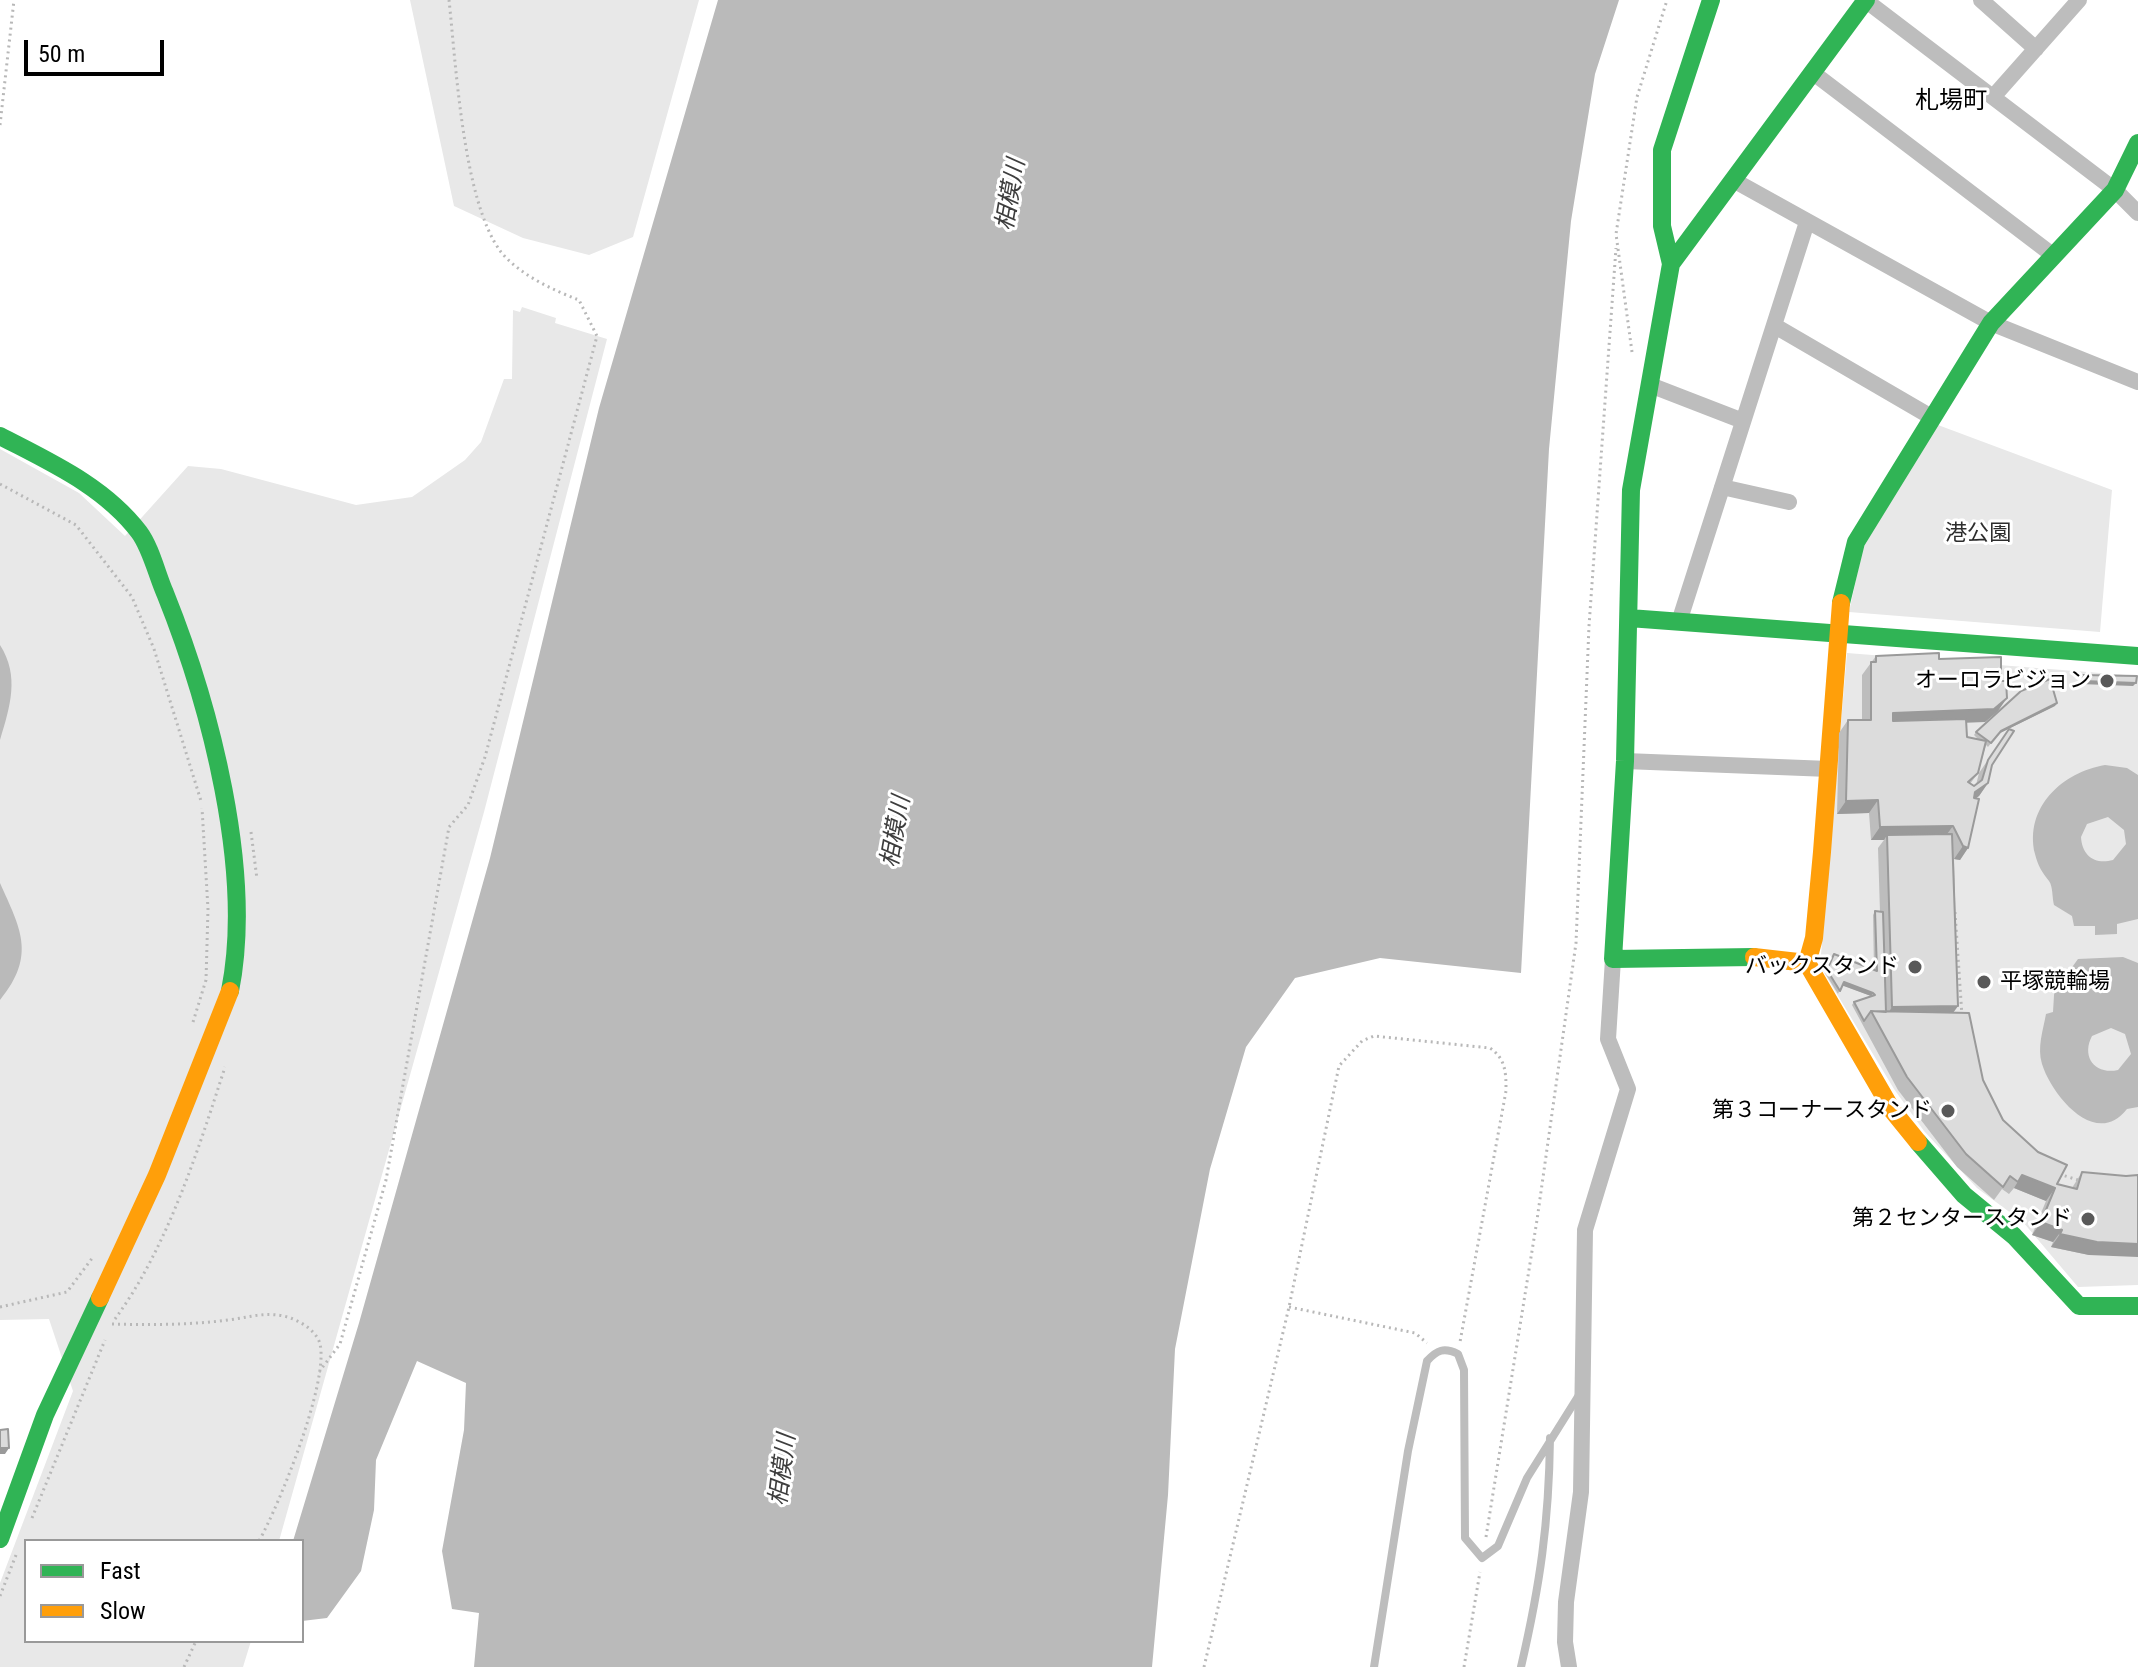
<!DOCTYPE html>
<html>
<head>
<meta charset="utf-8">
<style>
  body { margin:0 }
  #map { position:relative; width:2138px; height:1667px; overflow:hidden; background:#fff; font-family:"Roboto Condensed",sans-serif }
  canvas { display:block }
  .legend { position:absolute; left:24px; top:1539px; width:280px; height:104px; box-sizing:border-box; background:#fff; border:2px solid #999; margin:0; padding:10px 14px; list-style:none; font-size:24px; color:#000 }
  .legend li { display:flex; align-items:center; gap:16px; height:40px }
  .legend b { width:40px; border:2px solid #999 }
  .scale { position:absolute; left:24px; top:40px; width:140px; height:36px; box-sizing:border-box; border:4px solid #000; border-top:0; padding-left:10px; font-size:24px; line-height:28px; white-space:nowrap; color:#000; -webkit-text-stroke:6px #fff; paint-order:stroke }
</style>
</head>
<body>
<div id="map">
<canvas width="2138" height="1667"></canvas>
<ul class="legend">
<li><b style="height:10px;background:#30b455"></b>Fast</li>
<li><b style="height:10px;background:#ff9f0a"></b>Slow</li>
</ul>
<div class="scale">50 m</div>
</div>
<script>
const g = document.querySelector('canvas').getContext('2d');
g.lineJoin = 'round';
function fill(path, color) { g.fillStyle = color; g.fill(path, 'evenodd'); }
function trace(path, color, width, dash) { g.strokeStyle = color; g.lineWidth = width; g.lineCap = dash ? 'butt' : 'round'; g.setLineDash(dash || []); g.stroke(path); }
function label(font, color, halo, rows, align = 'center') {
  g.font = font + ' "Roboto Condensed","Noto Sans JP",sans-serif'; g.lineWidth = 6; g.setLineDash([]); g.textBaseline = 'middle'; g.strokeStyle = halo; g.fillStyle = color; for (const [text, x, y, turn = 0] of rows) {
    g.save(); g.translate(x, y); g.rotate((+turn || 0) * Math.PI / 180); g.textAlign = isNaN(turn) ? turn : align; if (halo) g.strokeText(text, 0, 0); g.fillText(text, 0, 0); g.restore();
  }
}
fill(new Path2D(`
  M410,0H699L633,237L589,255L523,238L454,206Z
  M522,307L556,318L555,323L607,339L484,812L279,1541H26V1641H251L243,1667H0V1583L73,1391L49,1319L0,1320V449L79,493L125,536L188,466L221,469L356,505L412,497L465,460L481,442L504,379H512L513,310L520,312Z
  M1938,425L2112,490L2100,632L1849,612L1864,543Z
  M1847,653L2138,676V1285L2078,1287L2023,1222L1977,1188L1924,1131L1894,1089L1820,966Z`), '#e8e8e8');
fill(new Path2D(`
  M718,0H1619L1595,74L1571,221L1549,449L1521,973L1380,958L1295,978L1246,1047L1210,1169L1175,1349L1168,1495L1152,1667H474L479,1613L452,1609L442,1551L464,1430L466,1383L417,1361L376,1460L374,1510L361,1571L327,1618L302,1621V1541H293L359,1323L490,858L599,408Z
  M0,645C20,676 10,707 0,740Z
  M2105,765L2127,768L2138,775V919L2117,924V934L2095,935V926H2074L2072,916L2054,905C2052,898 2053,886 2049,881C2042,872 2038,866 2035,854C2024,807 2063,772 2105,765ZM2108,817L2124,830L2126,844L2113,860C2095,865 2082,856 2081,837L2087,824Z
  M0,883C20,928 37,955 0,1000Z
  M2123,957L2138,963V1107L2127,1109C2096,1149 2052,1096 2042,1064C2037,1047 2043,1031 2046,1014L2053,1012L2055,979L2065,977L2078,959ZM2111,1028L2125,1034L2131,1054L2118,1070C2095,1075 2081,1057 2092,1036Z`), '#bababa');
trace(new Path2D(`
  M0,125L14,0
  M1632,352L1616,234L1637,97L1667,0
  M0,484L76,525L132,597L154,649L201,801
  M251,832L257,879
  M1955,912L1962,1016
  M193,1022L206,980L208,909L202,808
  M2059,1174L2078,1180
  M0,1307L67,1292L93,1257
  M1289,1307L1415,1333L1427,1343
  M115,1319C167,1248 198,1151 225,1067
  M112,1324C151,1325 190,1325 228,1320C245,1318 260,1313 277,1315C292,1316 316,1328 320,1344C329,1383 279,1505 259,1541
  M319,1372L340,1344L386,1180L449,827L468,805L485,757L597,336L579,300C553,290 520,275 501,252C463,202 456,64 449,0
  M32,1518L105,1340
  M1486,1537L1537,1220L1576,943L1589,626L1616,248
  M0,1596L16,1555
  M184,1667L196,1641
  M1204,1667L1289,1307L1339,1066L1362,1041L1374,1036L1490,1048C1506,1059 1506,1073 1506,1091L1460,1342
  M1464,1667L1480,1572`), '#b8b8b8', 3, [2, 4]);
trace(new Path2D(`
  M1374,1667L1408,1451L1427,1361C1437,1350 1444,1347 1458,1354L1464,1370L1465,1538L1482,1558L1498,1546L1527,1478L1579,1395
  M1521,1667C1540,1585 1549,1523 1550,1438`), '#bdbdbd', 8);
trace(new Path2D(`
  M1865,0L2115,190L2138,213
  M1981,0L2036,49
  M1812,72L2054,256
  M1993,97L2079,0
  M1735,181L1991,323L2138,382
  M1775,326L1933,418
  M1650,385L1743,421
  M1722,487L1789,502
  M1679,622L1807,222
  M1625,761L1829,769
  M1569,1667L1565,1642L1566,1602L1581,1492L1585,1230L1628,1089L1608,1039L1613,959`), '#bdbdbd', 16);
trace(new Path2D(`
  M1711,0L1662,150V226L1671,264L1631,490L1625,761L1613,959L1754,957
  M1671,264L1866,0
  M0,436C50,462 104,486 139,532C151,548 157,575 165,593C210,705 254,871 230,991
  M1841,603L1856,542L1991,323L2115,190L2138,143
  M1629,618L2138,656
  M1918,1142L1964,1195L2014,1236L2079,1306H2138
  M0,1539L45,1415L100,1298`), '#30b455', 18);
trace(new Path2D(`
  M1754,957L1807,963L1892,1110L1918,1142
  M1807,963L1814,938L1822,852L1841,603
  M100,1298L157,1175L230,991`), '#ff9f0a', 18);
fill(new Path2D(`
  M1876,656L1939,659L1998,711L1985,722H1967V737L1979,740L1974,735L1976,732L2055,706L1998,734L1988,747L1986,745L1978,773L1970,784L1974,786L1976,785L1979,773L2009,729L1992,765L1988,783L1979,796L1975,798L1968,848L1960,860L1954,859L1958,1006L1953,1013L1983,1080L2003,1120L2057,1184L2072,1188L2082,1172L2089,1255L2051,1247L2053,1242L2032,1235L2046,1201L2014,1188L2009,1194L2002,1189L1994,1200L1957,1167L1898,1090L1852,1005L1854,1002L1871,996L1842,985L1838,994L1825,973L1834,954L1874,970L1873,915L1875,911L1880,912L1878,848L1884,840H1871L1869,813L1837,814L1839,733L1848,720H1862V675Z`), '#bdbdbd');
fill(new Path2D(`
  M2083,681L2136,683L2133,686L2080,684Z
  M2007,698L1998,711L1985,722L1884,726L1893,713Z
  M2057,703L2055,706L1998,734L2001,731Z
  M1988,783L1979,796L1967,805L1975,792Z
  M1878,800L1869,813L1837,814L1846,801Z
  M1953,826L1944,838L1887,835L1884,840H1871L1880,827Z
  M1963,846L1968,848L1960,860L1954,859Z
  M1844,982L1873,993L1871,996L1841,985Z
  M1958,1006L1949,1018L1884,1020L1892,1007Z
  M2022,1175L2055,1188L2046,1201L2014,1188Z
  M2041,1222L2062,1230L2053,1242L2032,1235Z
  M2060,1234L2138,1244V1257L2089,1255L2051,1247Z
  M0,1448H9L5,1454H0Z`), '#9a9a9a');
const building = new Path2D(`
  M1939,653V659L2001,657V681H2006L2007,698L1994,709L1893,713V721L1966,719L1967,737L1986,741L1978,773L1968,782L1974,786L1982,780L1988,760L2009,729L2014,731L1992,765L1988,783L1975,792L1974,798L1979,799L1968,848L1963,846L1953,826L1880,827L1878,800L1846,801L1848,720H1871V662H1876V656Z
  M2082,675L2137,676L2136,683L2083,681Z
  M2050,679L2057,703L2001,731L1991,743L1976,732L2021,691Z
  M1952,834L1958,1006L1892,1007L1887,835Z
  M1875,911L1883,912L1886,1012L1871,1011L1864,1021L1854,1002L1875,995L1873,993L1844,982L1840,991L1827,970L1834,954L1877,971Z
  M1871,1011L1969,1013L1983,1080L2003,1120L2038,1152L2067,1165L2057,1184L2077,1189L2082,1172L2126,1176L2138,1175V1244L2097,1242L2060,1234L2062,1230L2041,1222L2055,1188L2022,1175L2018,1182L2010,1176L2003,1187L1966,1154L1907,1077Z
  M8,1429L9,1448H0V1430Z`);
fill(building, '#dcdcdc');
trace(building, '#9a9a9a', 2);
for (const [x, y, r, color] of [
  [2107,681,8,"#595959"],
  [1915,967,8,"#595959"],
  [1984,982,8,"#595959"],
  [1948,1111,8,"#595959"],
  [2088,1219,8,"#595959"]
]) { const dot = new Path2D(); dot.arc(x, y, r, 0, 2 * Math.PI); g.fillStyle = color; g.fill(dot); trace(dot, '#fff', 3); }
label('22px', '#2d2d2d', '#fff', [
  ["港公園",1978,534]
]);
label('22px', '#000', '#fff', [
  ["オーロラビジョン",2091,681],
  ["バックスタンド",1899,967],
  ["平塚競輪場",2000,982,"left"],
  ["第３コーナースタンド",1932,1111],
  ["第２センタースタンド",2072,1219]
], 'right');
label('24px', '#000', '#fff', [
  ["札場町",1951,102]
]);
label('italic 24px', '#3e3e3e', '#fff', [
  ["相模川",1012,195,-80],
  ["相模川",897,832,-80],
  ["相模川",784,1470,-83]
]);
</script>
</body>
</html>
